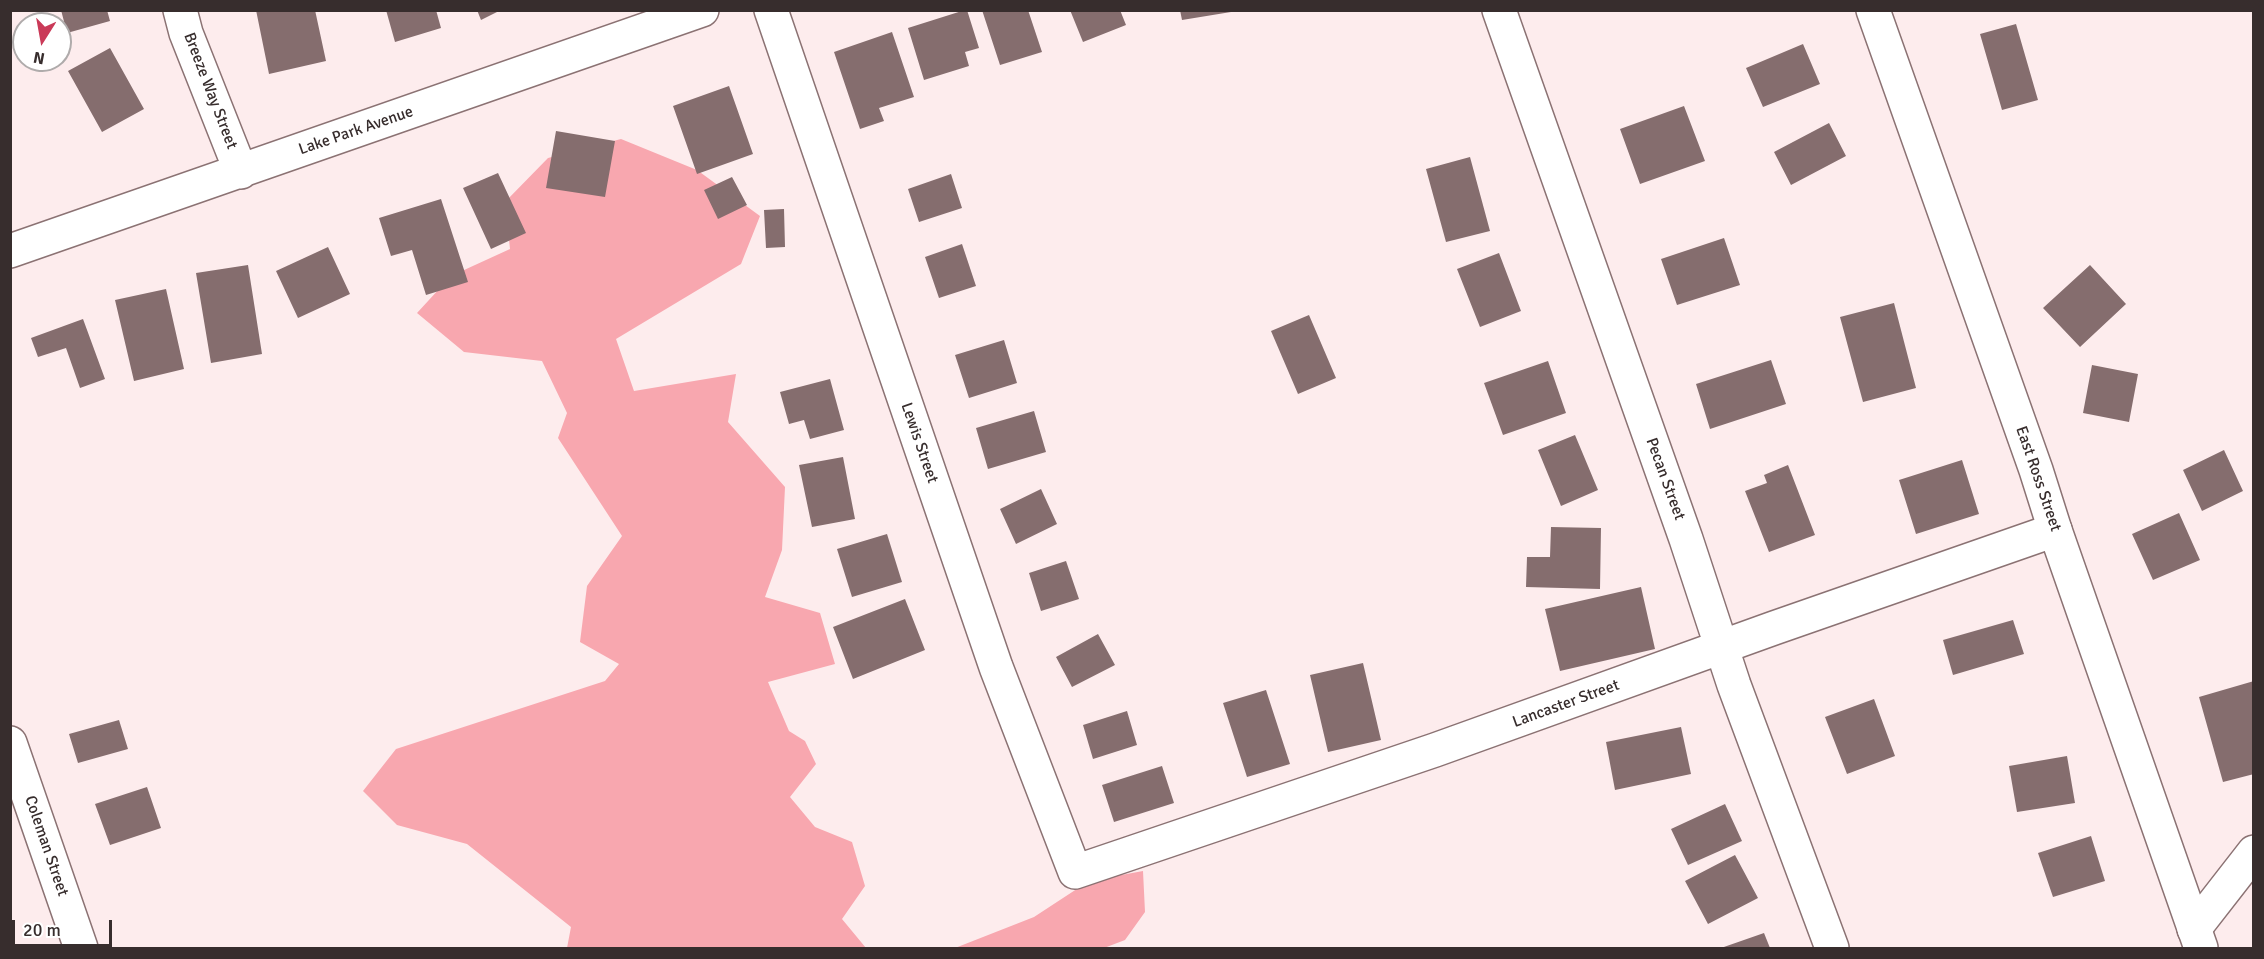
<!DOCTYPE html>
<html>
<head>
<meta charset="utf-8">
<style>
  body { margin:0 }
  #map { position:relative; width:2264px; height:959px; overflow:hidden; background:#fdeced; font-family:Signika,sans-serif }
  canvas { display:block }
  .frame { position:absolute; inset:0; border:12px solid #372d2d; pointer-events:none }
  .north { position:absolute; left:12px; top:12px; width:60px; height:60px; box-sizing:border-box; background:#fff; border:2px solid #afabab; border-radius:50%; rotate:191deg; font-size:16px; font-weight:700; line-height:24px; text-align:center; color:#372d2d }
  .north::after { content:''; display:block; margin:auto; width:21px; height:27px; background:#ca3a58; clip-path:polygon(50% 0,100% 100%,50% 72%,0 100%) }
  .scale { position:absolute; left:12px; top:920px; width:100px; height:27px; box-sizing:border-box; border:3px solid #372d2d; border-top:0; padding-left:8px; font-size:18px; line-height:21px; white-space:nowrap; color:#372d2d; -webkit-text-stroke:4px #fff; paint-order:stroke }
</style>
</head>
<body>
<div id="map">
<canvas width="2264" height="959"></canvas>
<div class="frame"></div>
<div class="north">N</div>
<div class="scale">20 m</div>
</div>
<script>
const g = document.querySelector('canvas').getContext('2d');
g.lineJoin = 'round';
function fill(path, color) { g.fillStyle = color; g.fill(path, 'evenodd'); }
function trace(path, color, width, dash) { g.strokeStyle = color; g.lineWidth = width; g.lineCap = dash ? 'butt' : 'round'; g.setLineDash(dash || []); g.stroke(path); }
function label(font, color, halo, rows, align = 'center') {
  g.font = font + ' Signika,sans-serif'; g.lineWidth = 6; g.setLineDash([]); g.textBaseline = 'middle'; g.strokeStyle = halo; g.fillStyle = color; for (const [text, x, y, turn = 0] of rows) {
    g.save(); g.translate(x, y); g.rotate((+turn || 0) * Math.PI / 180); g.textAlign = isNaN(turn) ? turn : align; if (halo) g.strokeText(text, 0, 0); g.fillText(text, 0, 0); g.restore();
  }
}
fill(new Path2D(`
  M621,139L697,170L760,216L741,264L616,339L634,391L736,374L728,422L785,487L782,550L765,597L820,613L835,664L768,682L789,731L805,741L816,764L790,797L815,827L852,842L865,886L842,919L866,948H567L571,927L467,844L397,825L363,791L396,749L605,681L619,664L580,642L587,586L622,536L558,438L567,413L542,361L464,352L417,313L451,276L510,249L505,202L548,158Z
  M1143,871L1145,912L1125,940L1104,948H955L1034,917L1089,881Z`), '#f8a7af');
fill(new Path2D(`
  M61,10H107L110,21L67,33Z
  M256,10H315L326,61L269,74Z
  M386,10H436L441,28L395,42Z
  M477,10H501L481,20Z
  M965,10H967L979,48L965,52L969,66L924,80L908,28Z
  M982,10H1028L1042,52L1000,65Z
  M1070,10H1120L1126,25L1083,42Z
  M1180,10H1231V12L1182,20Z
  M2016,24L2038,100L2002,110L1980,34Z
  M892,32L914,97L879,108L884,121L860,129L834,52Z
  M1803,44L1820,84L1763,107L1746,68Z
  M110,48L144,109L102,132L68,71Z
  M729,86L753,154L697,174L673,106Z
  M1684,106L1705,161L1640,184L1620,129Z
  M1829,123L1846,156L1791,185L1774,152Z
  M556,131L615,141L605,197L546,188Z
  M1470,157L1490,231L1446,242L1426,169Z
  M498,173L526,233L491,249L463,188Z
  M951,174L962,208L919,222L908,189Z
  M732,177L747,205L718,219L704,190Z
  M441,199L468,282L426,295L412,250L391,256L379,218Z
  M784,209L785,247L766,248L764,210Z
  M1724,238L1740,285L1677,305L1661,259Z
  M962,244L976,286L939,298L925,257Z
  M328,247L350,294L298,318L276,271Z
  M1499,253L1521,311L1480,327L1457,269Z
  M248,265L262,354L211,363L196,273Z
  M2090,265L2126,304L2080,347L2043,308Z
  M166,289L184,369L134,381L115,300Z
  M1894,303L1916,388L1863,402L1840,317Z
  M1309,315L1336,378L1298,394L1271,331Z
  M83,319L105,379L80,388L66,348L38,357L31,338Z
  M1004,340L1017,383L969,398L955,355Z
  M1771,360L1786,404L1710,429L1696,384Z
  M1548,361L1566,413L1503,435L1484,383Z
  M2092,365L2138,374L2129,422L2083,413Z
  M830,379L844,430L810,439L804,420L789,424L780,392Z
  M1034,411L1046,452L988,469L976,428Z
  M1575,435L1598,490L1561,506L1538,450Z
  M2224,450L2243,491L2202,511L2183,470Z
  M843,457L855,519L812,527L799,465Z
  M1962,460L1979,514L1916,534L1899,480Z
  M1788,465L1815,535L1769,552L1745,491L1767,483L1764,475Z
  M1041,489L1057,524L1016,544L1000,509Z
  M2179,513L2200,560L2153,580L2132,534Z
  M1551,527L1601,528L1600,589L1526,587L1527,557H1550Z
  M887,534L902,582L852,597L837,549Z
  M1066,561L1079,599L1041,611L1029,573Z
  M1641,587L1655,649L1560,671L1545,609Z
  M905,599L925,650L853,679L833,627Z
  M2013,620L2024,654L1953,675L1943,640Z
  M1098,634L1115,665L1072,687L1056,657Z
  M1363,663L1381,740L1328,752L1310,675Z
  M2254,681V774L2223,782L2199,697Z
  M1266,690L1290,764L1247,777L1223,703Z
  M1874,699L1895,756L1847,774L1825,717Z
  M1127,711L1137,745L1093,759L1083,725Z
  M119,720L128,749L78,763L69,734Z
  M1681,727L1691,774L1615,790L1606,742Z
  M2067,756L2075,803L2017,812L2009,766Z
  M1162,766L1174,803L1114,822L1102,785Z
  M147,787L161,828L110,845L95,804Z
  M1725,804L1742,841L1688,865L1671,829Z
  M2091,836L2105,881L2053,897L2038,853Z
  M1735,855L1758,898L1708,924L1685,881Z
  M1764,933L1770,948H1721Z`), '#856d6e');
const street = new Path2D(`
  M180,10L186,33L241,172
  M771,10L996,667L1075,872L1435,750L1774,628L2055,530
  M1499,10L1686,539L1734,685L1832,948
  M10,251L702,10
  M10,743L81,948
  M2194,929L2254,852`);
const secondary = new Path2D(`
  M1873,10L2036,470L2055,530L2201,948`);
trace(street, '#8b7273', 36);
trace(secondary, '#8b7273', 36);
trace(street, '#fff', 33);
trace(secondary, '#fff', 33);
label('16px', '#372d2d', '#fff', [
  ["Breeze Way Street",210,91,69],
  ["Lake Park Avenue",356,131,-19],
  ["Lewis Street",919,443,71],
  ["Pecan Street",1665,479,70],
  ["East Ross Street",2038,479,71],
  ["Lancaster Street",1566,704,-20],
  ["Coleman Street",46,846,71]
]);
</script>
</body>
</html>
